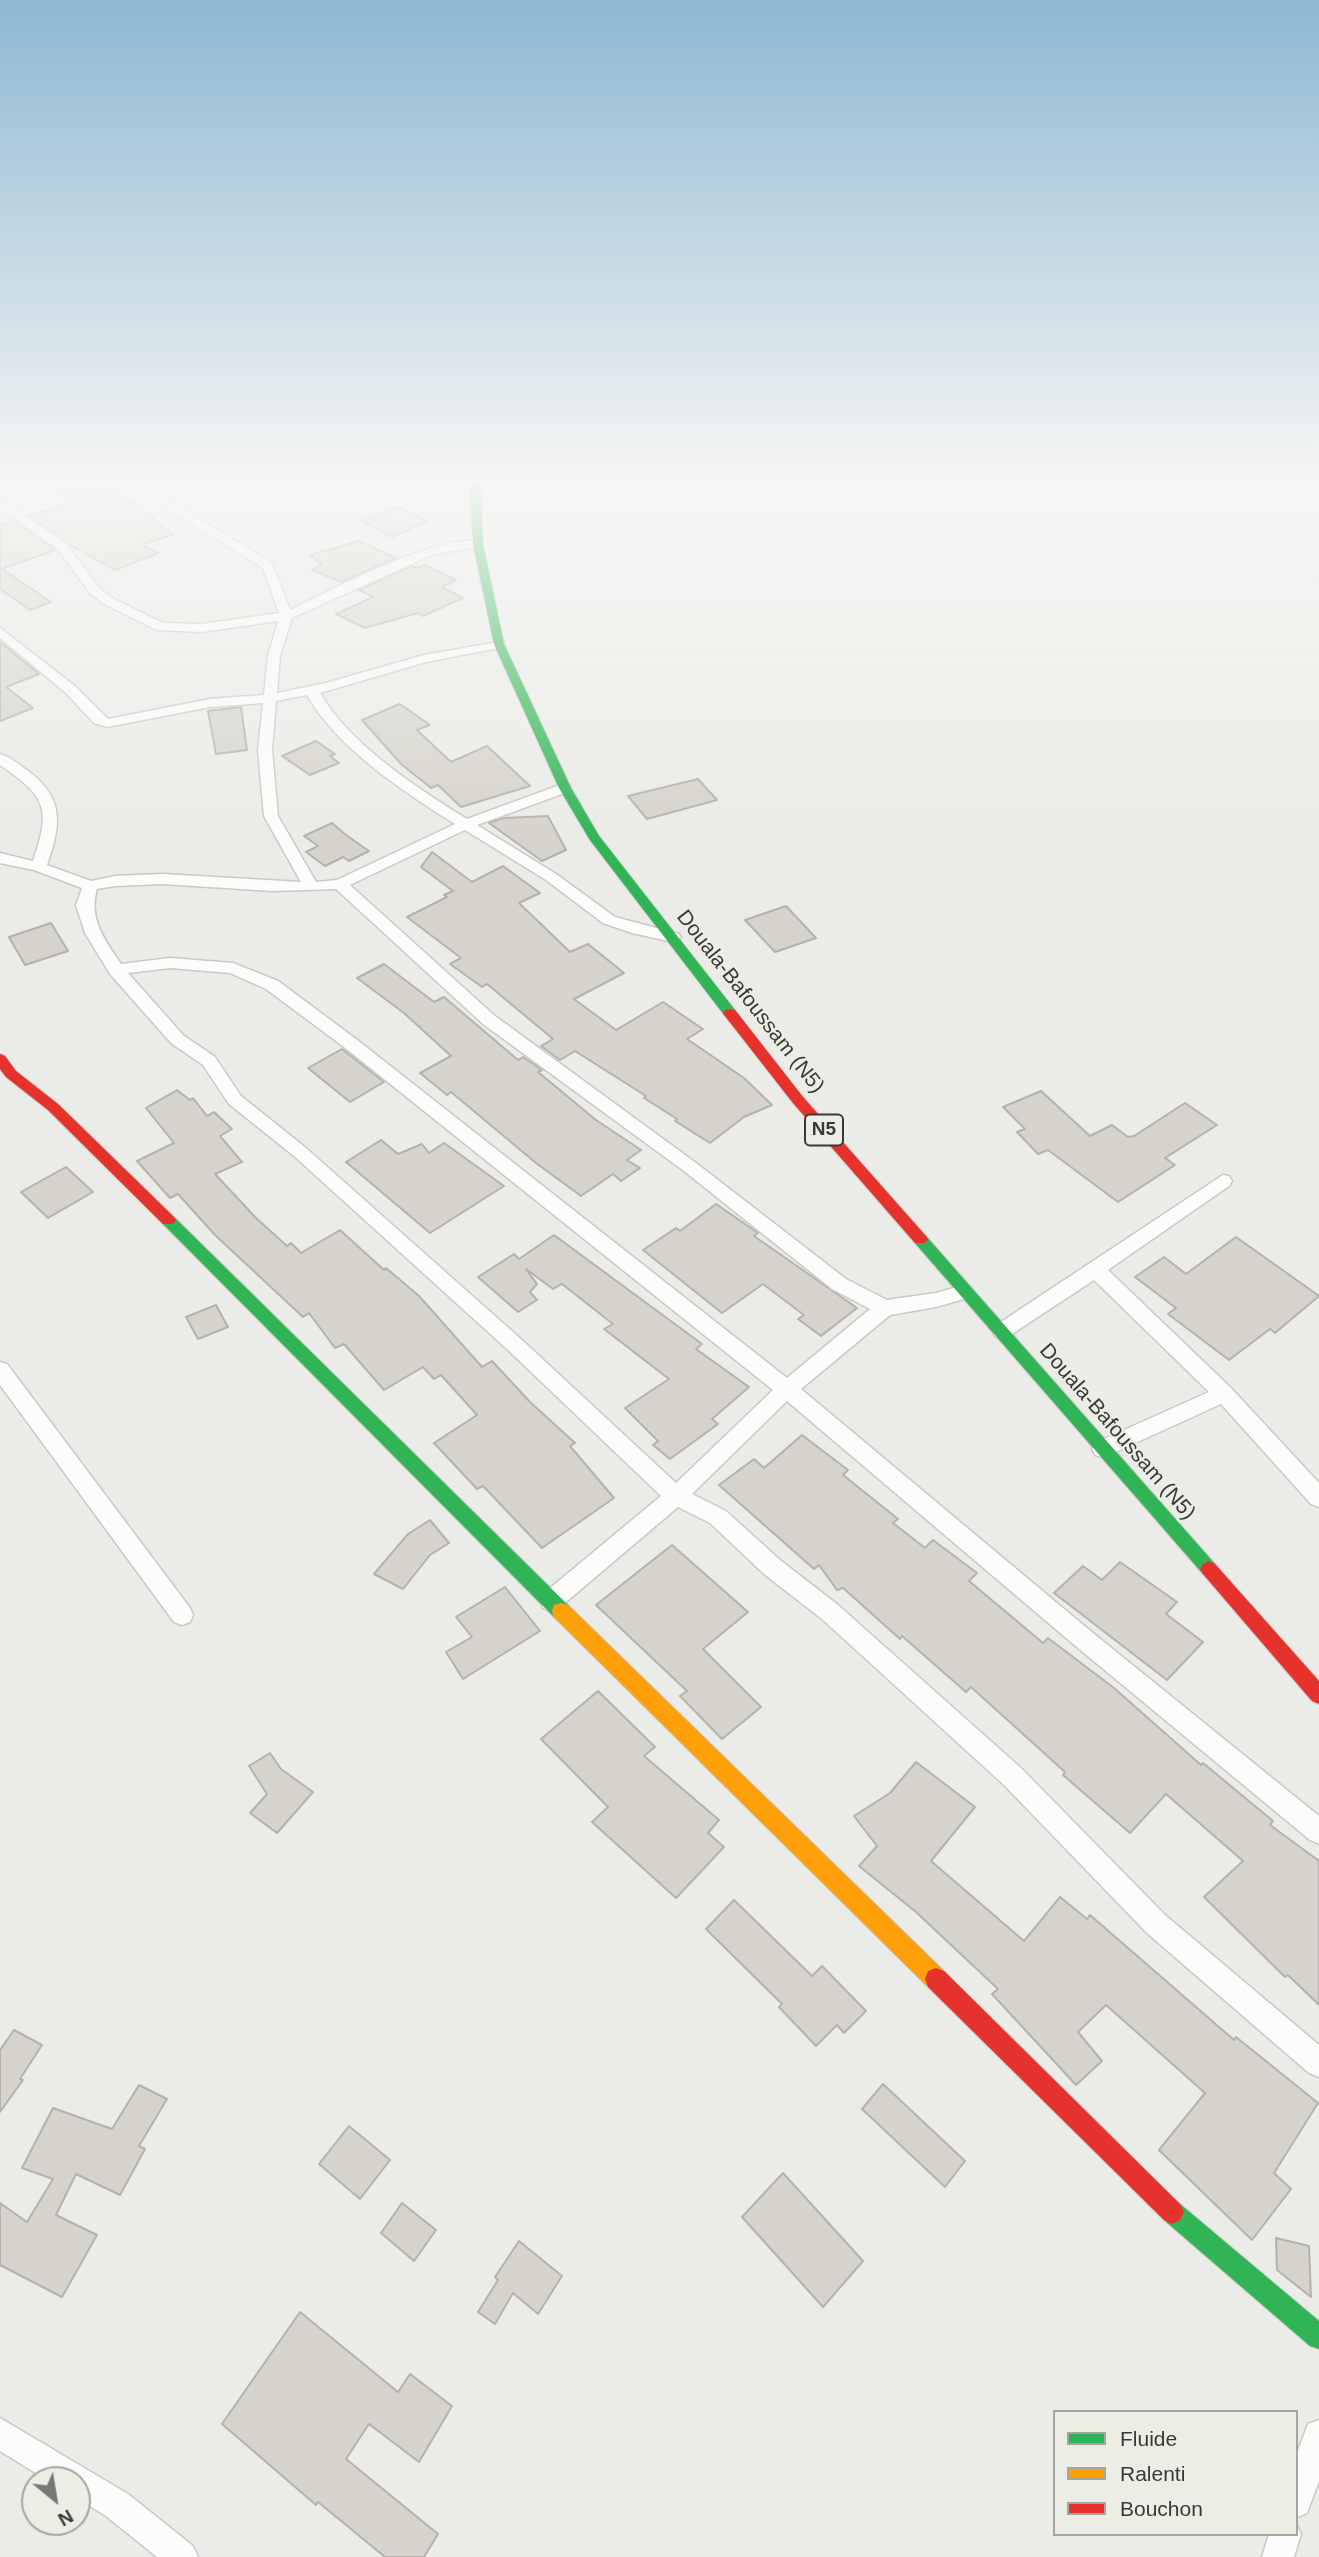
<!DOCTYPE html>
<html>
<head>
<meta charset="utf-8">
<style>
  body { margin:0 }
  #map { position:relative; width:1319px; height:2557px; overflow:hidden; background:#ebebe7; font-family:Helvetica,sans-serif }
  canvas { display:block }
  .legend { position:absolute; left:1053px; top:2410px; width:245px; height:126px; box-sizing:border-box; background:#ecede5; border:2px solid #a4a59f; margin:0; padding:9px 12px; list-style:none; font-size:21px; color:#393936 }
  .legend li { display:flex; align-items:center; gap:14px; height:35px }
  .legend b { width:35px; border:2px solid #a4a59f }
  .north { position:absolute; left:21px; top:2466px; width:70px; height:70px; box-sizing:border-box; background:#ecede5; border:2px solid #a4a59f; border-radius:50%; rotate:150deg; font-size:19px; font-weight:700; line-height:28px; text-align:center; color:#393936 }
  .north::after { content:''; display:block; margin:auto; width:24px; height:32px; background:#777774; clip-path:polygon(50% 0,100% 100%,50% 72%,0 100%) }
</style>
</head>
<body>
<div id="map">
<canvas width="1319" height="2557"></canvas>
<ul class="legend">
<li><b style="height:9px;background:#30b455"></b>Fluide</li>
<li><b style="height:9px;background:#ff9f0a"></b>Ralenti</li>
<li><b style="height:9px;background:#e5322d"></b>Bouchon</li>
</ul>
<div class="north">N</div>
</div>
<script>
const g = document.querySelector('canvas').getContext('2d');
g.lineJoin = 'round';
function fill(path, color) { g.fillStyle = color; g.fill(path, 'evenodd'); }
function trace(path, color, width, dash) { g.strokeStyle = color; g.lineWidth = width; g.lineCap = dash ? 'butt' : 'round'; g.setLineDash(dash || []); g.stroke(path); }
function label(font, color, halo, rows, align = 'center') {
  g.font = font + ' Helvetica,sans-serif'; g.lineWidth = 5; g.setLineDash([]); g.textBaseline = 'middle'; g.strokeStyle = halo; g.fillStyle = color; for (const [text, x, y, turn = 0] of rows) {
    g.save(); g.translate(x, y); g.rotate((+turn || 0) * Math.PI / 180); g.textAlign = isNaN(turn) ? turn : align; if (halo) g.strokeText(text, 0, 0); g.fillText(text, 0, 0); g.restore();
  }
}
const building = new Path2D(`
  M45,483H99L133,502L173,535L142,544L158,553L115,570L70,545L30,516L73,501Z
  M398,507L428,521L392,537L362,521Z
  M14,521L55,550L2,569L51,602L30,610L0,589V525Z
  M359,541L395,558L341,582L312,570L322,565L310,555Z
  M425,565L456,580L442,587L463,598L423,616L418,613L365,628L336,614L373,597L359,590L412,566L417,568Z
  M0,642L39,674L6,687L33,708L0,721Z
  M400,704L430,725L417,730L451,762L487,746L530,786L461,807L438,785L431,788L401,764L362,720Z
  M241,707L247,750L216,754L208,711Z
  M316,741L335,754L330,756L339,763L310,775L282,756Z
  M698,779L717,800L647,819L628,796Z
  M548,816L566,850L542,861L489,823L504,818Z
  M332,823L346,835L369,851L349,861L343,857L325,866L306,852L318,846L304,836Z
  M432,852L472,882L503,866L540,893L519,903L570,952L588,944L624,973L574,999L616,1030L663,1002L703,1029L687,1039L744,1078L772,1105L744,1117L710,1143L675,1121L677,1119L644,1098L646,1096L575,1051L560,1060L541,1046L553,1039L487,984L482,987L450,964L461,958L407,917L447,897L444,895L453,891L421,867Z
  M786,906L816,938L775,952L745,920Z
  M51,923L68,951L25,965L9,937Z
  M384,964L434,1002L444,997L518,1060L523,1057L542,1070L538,1072L596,1120L641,1150L627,1160L640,1168L621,1181L613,1174L581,1196L536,1163L451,1092L447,1095L420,1073L451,1056L404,1013L357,978Z
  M342,1049L384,1082L350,1102L308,1068Z
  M177,1090L190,1100L193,1098L207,1116L214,1112L232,1129L220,1136L242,1162L215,1174L256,1218L287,1246L291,1243L301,1253L340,1230L384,1270L386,1268L419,1296L482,1367L492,1361L530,1402L575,1443L570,1446L614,1498L542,1548L483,1486L477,1489L434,1443L477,1415L441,1375L434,1379L423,1367L384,1390L344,1344L335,1348L309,1313L303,1317L215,1235L178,1194L170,1198L137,1161L174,1143L146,1108Z
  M1041,1091L1090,1136L1112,1125L1128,1137L1134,1136L1185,1103L1217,1125L1165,1158L1175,1165L1118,1202L1048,1150L1038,1154L1017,1132L1025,1129L1003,1107Z
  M381,1140L398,1154L422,1144L429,1153L444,1143L504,1186L430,1233L346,1162Z
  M66,1167L93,1192L48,1218L21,1192Z
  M716,1204L758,1233L754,1236L857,1308L821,1336L798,1319L804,1315L763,1284L722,1313L643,1250L676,1228L680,1231Z
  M554,1235L702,1344L696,1349L749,1387L712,1419L718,1424L670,1459L653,1445L658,1441L625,1408L669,1379L604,1329L613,1324L562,1284L553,1289L526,1269L537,1284L530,1292L537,1300L518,1312L478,1277L514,1254L519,1259Z
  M1236,1237L1319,1296L1275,1333L1270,1329L1229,1360L1168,1314L1176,1308L1135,1277L1164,1257L1186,1274Z
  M216,1305L228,1327L198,1339L186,1317Z
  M802,1435L848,1470L843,1475L898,1519L893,1523L925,1548L933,1540L977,1573L969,1581L1043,1643L1048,1638L1114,1688L1201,1765L1203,1763L1273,1821L1270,1825L1319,1861V2005L1288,1975L1285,1977L1204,1897L1243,1861L1166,1794L1130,1833L1063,1775L1065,1772L971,1687L966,1692L902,1636L900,1639L843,1588L837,1590L819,1565L814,1569L719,1485L754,1459L764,1468Z
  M430,1520L449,1543L430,1555L403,1589L374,1574L408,1534Z
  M672,1545L748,1612L703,1649L761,1707L722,1739L680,1696L687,1691L596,1605Z
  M1120,1562L1177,1602L1166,1614L1203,1642L1167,1680L1054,1593L1083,1566L1102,1580Z
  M505,1587L540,1631L463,1679L446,1652L472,1637L456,1617Z
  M598,1691L655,1747L644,1756L719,1820L708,1833L724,1847L676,1898L592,1822L608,1807L541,1739Z
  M270,1753L281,1769L313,1792L277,1833L250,1813L267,1794L249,1766Z
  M916,1762L975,1807L931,1861L1024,1941L1060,1897L1087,1919L1090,1915L1234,2040L1236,2037L1318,2103L1274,2173L1291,2189L1252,2240L1159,2150L1205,2093L1106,2005L1078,2032L1102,2061L1076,2085L992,1994L998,1989L916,1912L859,1866L877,1846L854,1816L890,1793Z
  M734,1900L812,1976L822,1966L866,2011L844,2033L837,2025L816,2046L779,2007L782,2004L706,1929Z
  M14,2030L42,2045L20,2079L23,2080L0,2112V2050Z
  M883,2084L965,2161L945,2187L862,2109Z
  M139,2085L167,2099L139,2146L145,2149L120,2195L76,2174L56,2215L97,2235L62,2297L0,2265V2203L27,2222L53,2179L22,2168L53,2108L112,2129Z
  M349,2126L390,2160L360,2199L319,2164Z
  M783,2173L863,2261L823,2307L742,2217Z
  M402,2203L436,2230L414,2261L381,2233Z
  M1276,2238L1309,2246L1311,2297L1277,2270Z
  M519,2241L562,2276L538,2314L513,2293L495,2324L478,2312L498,2280L495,2277Z
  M300,2312L398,2392L410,2374L452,2406L419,2462L369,2424L346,2459L438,2534L424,2557H385L318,2502L316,2505L222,2424Z`);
fill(building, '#d5d3cb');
trace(building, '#b2b2ae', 2);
const street = new Path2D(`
  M126,483H140L272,563L290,610C334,589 436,534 482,541V547L439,553L420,560L292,618L280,656L277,693L326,683L424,655L504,641V647L426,662L320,693C348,743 418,789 467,819L560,785H570V791L477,825L556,874L615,917L679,934L681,937L673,942L632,933L603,923L546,880L465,830L350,885L495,1016L696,1163L846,1279L887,1300L936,1293L964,1285L971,1287L974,1292L971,1297L936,1307L890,1315L801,1389L1088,1629L1319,1816V1844L1310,1840L1072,1643L787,1401L692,1494L726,1511L780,1560L838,1605L1022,1769L1165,1915L1319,2045V2077L1309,2073L1147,1933L1004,1785L822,1619L764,1574L710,1523L678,1507L559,1608L551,1611L543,1608L540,1601L543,1594L661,1496L508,1350L294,1156L229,1104L203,1065L171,1043L110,974L85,933L76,905L82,888L34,870L0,863V853L33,861C52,807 45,796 0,765V754C10,757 20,765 28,771C65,798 61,826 47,865L91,881L115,876L163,874L301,882L264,816L258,750L263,703L210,707L107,727L94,723L66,693L0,638V628L76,687L108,719L210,699L264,695L268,656L278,621L202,632L157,630L104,604L90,593L57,548L0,508V500L65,542L99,588L112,598L163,623L202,624L279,613L263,568ZM307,695C336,747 405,793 455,824L337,880L316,882L278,816L272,750L276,701ZM163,884L272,891L336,889L483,1024L684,1171L832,1289L870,1309L787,1378L356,1039L278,981L233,963L170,958L121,964C105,940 88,919 97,889L115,886ZM170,968L230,973L266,989L344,1047L773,1390L676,1483L522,1340L306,1148L241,1096L215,1057L183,1035L128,973Z
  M1223,1175L1229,1176L1232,1181L1229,1186L1108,1270L1231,1388L1319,1483V1507L1311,1504L1221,1404L1109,1455L1102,1457L1095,1455L1092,1449L1095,1443L1209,1392L1094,1280L1009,1336L1002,1339L995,1336L992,1331L995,1326Z
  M0,1362L7,1364L190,1608L193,1615L190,1622L182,1625L174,1622L0,1385Z
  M0,2418L128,2494L193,2546L198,2557H157L106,2516L77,2498V2480H47L0,2451Z
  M1319,2420V2481L1307,2513L1296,2518V2456L1308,2424Z
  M1296,2523L1301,2534L1294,2557H1262L1269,2534H1296Z`);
const fast = new Path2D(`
  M470,483H480L483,544L504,644L571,788L599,836L735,1010L737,1013L735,1016H725L590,840L559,788L494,644L473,544Z
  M168,1214L173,1216L568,1605L570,1611L568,1617L561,1619L554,1617L163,1224L160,1220Z
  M920,1233L925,1235L1215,1564L1218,1569L1215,1574L1209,1577L1203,1574L915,1243L912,1239Z
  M1172,2200L1180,2204L1319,2321V2349L1310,2346L1164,2220L1160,2212L1164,2204Z`);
const slow = new Path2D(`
  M561,1603L568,1605L944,1971L947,1979L944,1987L936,1990L928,1987L554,1617L552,1611L554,1605Z`);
const jam = new Path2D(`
  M730,1009L735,1010L803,1097L925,1235L928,1239L925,1243H915L793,1103L725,1016L723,1013L725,1010Z
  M0,1054L5,1056L16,1071L58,1104L173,1216L176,1220L173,1224H163L48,1110L6,1077L0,1069Z
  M1209,1561L1215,1564L1319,1681V1704L1312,1701L1203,1574L1200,1569L1203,1564Z
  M936,1968L944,1971L1180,2204L1184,2212L1180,2220L1172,2224L1164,2220L928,1987L925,1979L928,1971Z`);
trace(street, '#c9c9c6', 3);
trace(fast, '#c9c9c6', 2);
trace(slow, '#c9c9c6', 2);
trace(jam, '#c9c9c6', 2);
fill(street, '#fcfcfb');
fill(fast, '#30b455');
fill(slow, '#ff9f0a');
fill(jam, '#e5322d');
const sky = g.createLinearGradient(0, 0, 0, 841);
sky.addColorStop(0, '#8db8d2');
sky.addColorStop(0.57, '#f6f6f4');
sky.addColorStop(1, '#f6f6f400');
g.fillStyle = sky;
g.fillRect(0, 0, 1319, 841);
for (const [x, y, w] of [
  [824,1130,38]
]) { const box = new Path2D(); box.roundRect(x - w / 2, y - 15.5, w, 31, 5); g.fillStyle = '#ecede5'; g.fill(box); trace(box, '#393936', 2); }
label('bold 19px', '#393936', null, [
  ["N5",824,1130]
]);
label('21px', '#393936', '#ecede5', [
  ["Douala-Bafoussam (N5)",750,1002,52],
  ["Douala-Bafoussam (N5)",1117,1432,49]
]);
</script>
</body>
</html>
